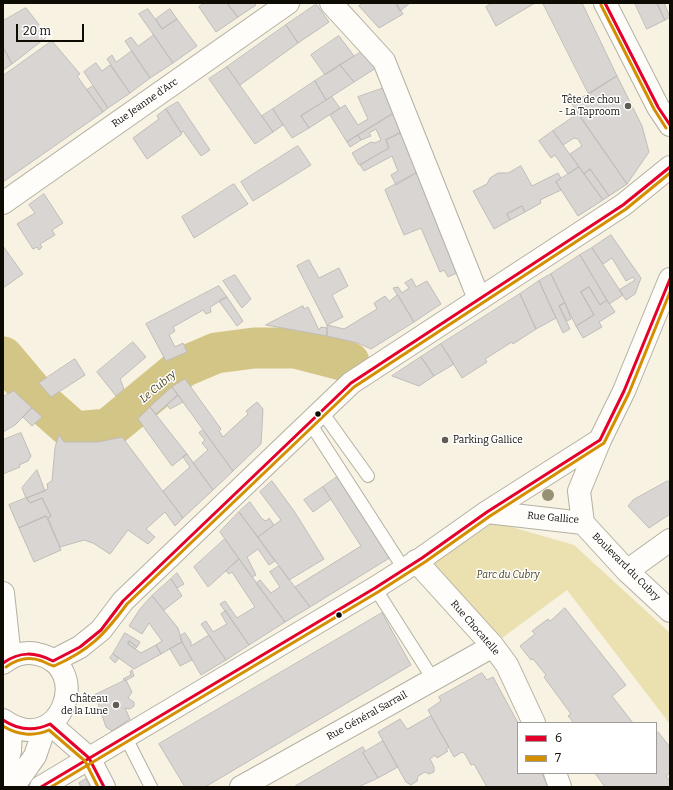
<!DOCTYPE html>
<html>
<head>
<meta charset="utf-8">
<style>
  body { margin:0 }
  #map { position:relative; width:673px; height:790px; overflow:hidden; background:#f7f2e1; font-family:Bitter,serif }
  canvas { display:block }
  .frame { position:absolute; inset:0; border:4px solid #0e0b03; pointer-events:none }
  .legend { position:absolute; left:517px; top:722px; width:140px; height:52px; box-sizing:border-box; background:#fff; border:1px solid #9f9d9a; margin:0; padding:5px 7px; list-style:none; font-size:12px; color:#0e0b03 }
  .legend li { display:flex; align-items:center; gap:8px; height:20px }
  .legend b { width:20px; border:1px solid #9f9d9a }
  .scale { position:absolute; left:16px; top:24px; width:68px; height:18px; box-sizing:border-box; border:2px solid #0e0b03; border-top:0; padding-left:5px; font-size:12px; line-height:14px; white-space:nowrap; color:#0e0b03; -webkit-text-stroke:3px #fff; paint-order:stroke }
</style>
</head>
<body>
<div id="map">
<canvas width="673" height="790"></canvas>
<div class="frame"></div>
<ul class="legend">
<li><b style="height:5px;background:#e4002b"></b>6</li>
<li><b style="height:5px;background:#d48f00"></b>7</li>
</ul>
<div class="scale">20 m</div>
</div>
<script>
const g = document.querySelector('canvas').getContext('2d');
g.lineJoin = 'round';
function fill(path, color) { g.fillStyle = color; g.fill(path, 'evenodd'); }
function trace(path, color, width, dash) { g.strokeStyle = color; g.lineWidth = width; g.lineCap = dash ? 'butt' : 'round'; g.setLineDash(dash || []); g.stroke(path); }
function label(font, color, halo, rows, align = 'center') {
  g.font = font + ' Bitter,serif'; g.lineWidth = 3; g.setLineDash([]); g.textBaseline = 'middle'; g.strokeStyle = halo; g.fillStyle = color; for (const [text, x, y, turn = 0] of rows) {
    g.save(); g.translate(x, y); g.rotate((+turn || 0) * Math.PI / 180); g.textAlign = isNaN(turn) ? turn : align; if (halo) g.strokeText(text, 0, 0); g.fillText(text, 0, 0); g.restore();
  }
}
fill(new Path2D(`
  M494,522L574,545L670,633V724L567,590L502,638L430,565Z`), '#ebe0b0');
trace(new Path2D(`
  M3,357L41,402L75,432L108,429L183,367L216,353L254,348H295L349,362`), '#d3c586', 41);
const building = new Path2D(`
  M205,3H227L238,17L216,32L199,7Z
  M227,3H254L256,5L238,17Z
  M364,3H396L403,14L379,28L359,6Z
  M396,3H410L400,11Z
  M492,3H535L496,26L486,7Z
  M543,3H582L617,76L589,94Z
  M635,3H657L665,20L647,29Z
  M657,3H664L670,17L665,20Z
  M315,5H317L329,22L298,43L286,25Z
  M26,8L48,36L12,64L3,47V21Z
  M148,9L162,29L177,19L197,46L173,63L139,14Z
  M170,9L177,19L162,29L156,19Z
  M286,25L298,43L240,85L227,67Z
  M154,35L173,63L150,78L125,41L131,37L138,46Z
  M339,36L354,56L325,75L311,55Z
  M52,41L80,74L77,76L103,112L3,182V76Z
  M3,47L12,64L3,70Z
  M132,51L150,78L130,93L107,59L112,55L116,62Z
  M363,51L376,68L354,82L340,65Z
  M96,63L102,71L110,65L130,93L108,108L84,72Z
  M340,65L354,82L326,100L315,81Z
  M227,67L273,132L255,144L209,79Z
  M617,76L642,126L649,152L627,184L572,104Z
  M315,81L326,100L301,116L309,128L292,138L273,109Z
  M93,86L108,108L103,112L87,90Z
  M384,88L394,113L347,142L330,115L345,105L358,125L368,119L358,97Z
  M332,97L340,108L309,128L301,116Z
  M178,102L210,150L201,156L183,131L181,133L166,109Z
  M166,109L182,134L147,159L133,138L159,119L157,116Z
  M273,109L283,125L273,132L262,116Z
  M394,113L402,132L386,140L389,148L359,165L352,153L371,142L375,143L381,140L376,129L369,133L371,136L361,140L358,135Z
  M578,114L627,184L609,196L590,169L584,174L570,154L582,146L578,139L574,138L563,145L553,131Z
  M553,131L579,167L568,174L555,155L551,158L539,141Z
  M402,132L418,172L396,185L391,175L398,171L392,156L364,171L360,165L389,148L386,140Z
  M358,135L361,140L350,147L347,142Z
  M298,146L311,165L253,201L241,182Z
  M521,166L532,186L558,173L561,178L556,182L561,190L540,200L541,203L525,212L522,206L507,214L510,220L494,229L473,191L487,184L490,178L498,173H508Z
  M579,167L603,200L578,216L556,182Z
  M590,169L609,196L603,200L584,174Z
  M418,172L459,272L448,277L444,270L440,272L421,228L404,235L385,190Z
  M234,184L248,204L194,238L182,217Z
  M44,194L63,223L52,230L55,235L40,244L42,247L39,250L37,247L33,249L17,224L35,213L29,205Z
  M522,206L525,212L510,220L507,214Z
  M611,235L641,278L635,294L626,300L619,290L635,280L633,277L626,281L612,258L603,264L592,248Z
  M3,246L23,274L3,288Z
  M592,248L623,295L609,304L580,255Z
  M580,255L607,300L600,305L589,287L581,292L594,315L576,326L551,274Z
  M309,260L319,278L339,268L348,286L332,295L343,317L327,325L297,266Z
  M551,274L565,303L559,306L570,329L563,333L539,281Z
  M235,275L251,299L242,308L223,281Z
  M412,279L416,287L427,281L441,304L414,322L393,288L398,287L402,293L409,288L405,283Z
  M539,281L556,318L536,329L520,294Z
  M219,286L227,297L210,307L211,312L206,314L203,310L173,327L175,331L169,335L175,347L183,343L187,352L166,361L146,324Z
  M589,287L600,305L607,300L615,312L599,322L602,327L583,338L576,326L594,315L581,292Z
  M520,294L536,329L513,344L512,342L485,359L487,362L462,378L441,344Z
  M398,295L414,322L371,349L358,343L327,336V325L344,329L377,309L374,303L385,296L389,301Z
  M227,297L243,321L237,326L219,301Z
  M565,303L571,319L567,321L559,306Z
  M303,306L304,309L308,307L319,330L321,327L327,328V336L266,325Z
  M133,342L146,357L120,379L124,389L116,396L97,372Z
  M441,344L454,364L434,376L421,357Z
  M421,357L434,376L419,386L392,376Z
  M75,359L85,375L51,397L39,383Z
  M185,379L221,429L219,431L223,437L248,414L246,411L257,402L263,409L261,444L233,471L172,387Z
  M172,387L178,395L156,414L150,407Z
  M14,391L32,408L15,425L3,432V397Z
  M178,395L183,402L170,409L167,405Z
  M150,407L187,454L172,466L138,419Z
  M32,408L42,417L32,426L23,417Z
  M203,430L233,471L213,490L193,463L208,450L202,443L205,440L199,433Z
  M21,433L31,456L28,461L19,465L20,467L3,474V440Z
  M59,435L64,442H98L122,437L183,518L175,526L165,512L146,529L155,537L148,544L128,530L110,554L93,543L84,540L60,547L48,518L51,516L42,498L30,503L27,498L48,489L47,484L52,481L55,448Z
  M187,454L213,490L183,518L163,491L190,467L183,457Z
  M37,470L45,491L26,498L22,488Z
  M337,477L391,557L310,607L295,587L361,546L323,487Z
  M272,481L294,511L324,559L289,580L258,537L281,520L260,492Z
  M668,481L670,483V514L649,528L628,506L633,500Z
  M323,487L331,499L313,512L304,500Z
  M26,498L30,503L42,498L51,516L48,518L46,516L19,528L9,505Z
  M250,502L262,519L266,521L269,518L274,525L258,537L239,512Z
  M239,512L275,561L269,565L258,549L247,557L256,575L252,577L220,532Z
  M46,516L61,550L34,562L19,528Z
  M225,539L239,559L208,587L194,567Z
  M239,559L285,622L249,645L220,604L225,601L237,618L255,607L232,572L229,574L226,571Z
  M279,566L310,607L285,622L256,583L260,580L271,593L280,587L270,572Z
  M177,573L184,584L177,588L171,579Z
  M171,579L182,596L164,610L152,596Z
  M152,596L178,628L182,642L161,654L156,645L162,641L149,623L142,634L129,626L140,609Z
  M565,608L626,685L612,696L633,723H574L568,716L571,714L544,677L546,675L533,659L531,660L520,646L535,634L532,631L548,619L550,621Z
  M226,611L249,645L226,660L201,624L206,621L213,632L227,624L221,614Z
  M382,613L411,665L205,787H185L159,744Z
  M125,633L140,642L137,647L129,641L128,644L141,653L156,645L161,654L134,669L113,654Z
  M185,633L191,642V646L209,635L226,660L201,675L182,642L180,636Z
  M129,641L137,647L135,649L128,644Z
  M182,642L192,660L180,666L170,649Z
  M113,654L119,658L115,663L110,658Z
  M132,670L134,676L125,681L123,679L131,675L130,672Z
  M482,673L487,680L493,677L518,723V773H542L548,787H487L474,764L471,765L465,754L462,752L454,757L428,710L441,701L439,697Z
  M126,680L132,692L128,698L134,702V706L130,709L125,708L130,719L112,731L106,727L95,695Z
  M431,716L449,747L446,749L448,751L437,758L435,755L430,759L434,767V772L429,774L425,772L418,776L417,781L411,785L406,782L378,732L400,719L407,729Z
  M658,732L670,747V773L666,776L670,781V787H605L595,773H656V734Z
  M383,741L398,767L378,778L363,753Z
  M363,747L365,751L363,753L378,778L358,787H294Z
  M86,779L90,787H81L79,783Z`);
fill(building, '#d9d5d3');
trace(building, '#bfbcb9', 1);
const service = new Path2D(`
  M322,412L368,476
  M310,423L404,569
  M375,588L433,679
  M125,736L151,787`);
const minor = new Path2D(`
  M331,3L384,61L479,299
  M3,203L288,3
  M416,561L493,646L507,665L534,723
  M627,571L670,540
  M89,758L104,787
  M555,773L560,787
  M241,787L493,646`);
const secondary = new Path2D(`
  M605,3L658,107L670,125
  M487,512L583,523
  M583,523L579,491L600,440L624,391L670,279
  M583,523L627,571L670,611
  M3,593L10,658
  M53,661L80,647L101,630L123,601L351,383L623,205L670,167
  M3,663C12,655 25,651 37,654C94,665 61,761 3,720
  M50,724L89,758
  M3,777L10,751L11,726
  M13,787L35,756L45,727
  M41,787L375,588L422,558L487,512L600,440`);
trace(service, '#b4b1a3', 14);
trace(minor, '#b4b1a3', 24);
trace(secondary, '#b4b1a3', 24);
trace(service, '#fefdfa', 12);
trace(minor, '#fefdfa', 22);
trace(secondary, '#fefdfa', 22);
trace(new Path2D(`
  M605,3L658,107L670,125
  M3,663C20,651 35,652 53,661L80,647L101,630L123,601L351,383L623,205L670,167
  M3,720C18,730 33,732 50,724L89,758L104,787
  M41,787L375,588L422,558L487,512L600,440L624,391L670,279`), '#e4002b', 3);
trace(new Path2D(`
  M601,5L654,109L666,128
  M6,667C17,659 29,656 42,661C46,663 50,665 54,666C90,650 104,635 127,604L354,387L626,209L670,173
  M3,726C17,735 34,737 49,730L85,761L98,787
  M51,787L378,592L425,562L490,516L604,443L629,393L670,292`), '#d48f00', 3);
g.fillStyle = '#979175';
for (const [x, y] of [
  [548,495]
]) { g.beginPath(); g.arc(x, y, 6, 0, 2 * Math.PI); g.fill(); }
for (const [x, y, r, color] of [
  [628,106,4,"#605c51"],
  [318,414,3.5,"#0e0b03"],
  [445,440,4,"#605c51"],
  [339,615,3.5,"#0e0b03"],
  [116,705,4,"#605c51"]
]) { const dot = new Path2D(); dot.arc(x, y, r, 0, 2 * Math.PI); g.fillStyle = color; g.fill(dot); trace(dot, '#fff', 1.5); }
label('10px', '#0e0b03', '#fff', [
  ["Tête de chou",620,100],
  ["- La Taproom",620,112],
  ["Parking Gallice",453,440,"left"],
  ["Château",108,699],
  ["de la Lune",108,711]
], 'right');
label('10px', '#0e0b03', '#fff', [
  ["Rue Jeanne d'Arc",145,103,-35],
  ["Rue Gallice",553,518,5],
  ["Boulevard du Cubry",626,567,45],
  ["Rue Chocatelle",475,628,49],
  ["Rue Général Sarrail",367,716,-29]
]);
label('italic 10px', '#49421d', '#fff', [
  ["Parc du Cubry",508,575]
]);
label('italic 11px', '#49411d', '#fff', [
  ["Le Cubry",158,387,-40]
]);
</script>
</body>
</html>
